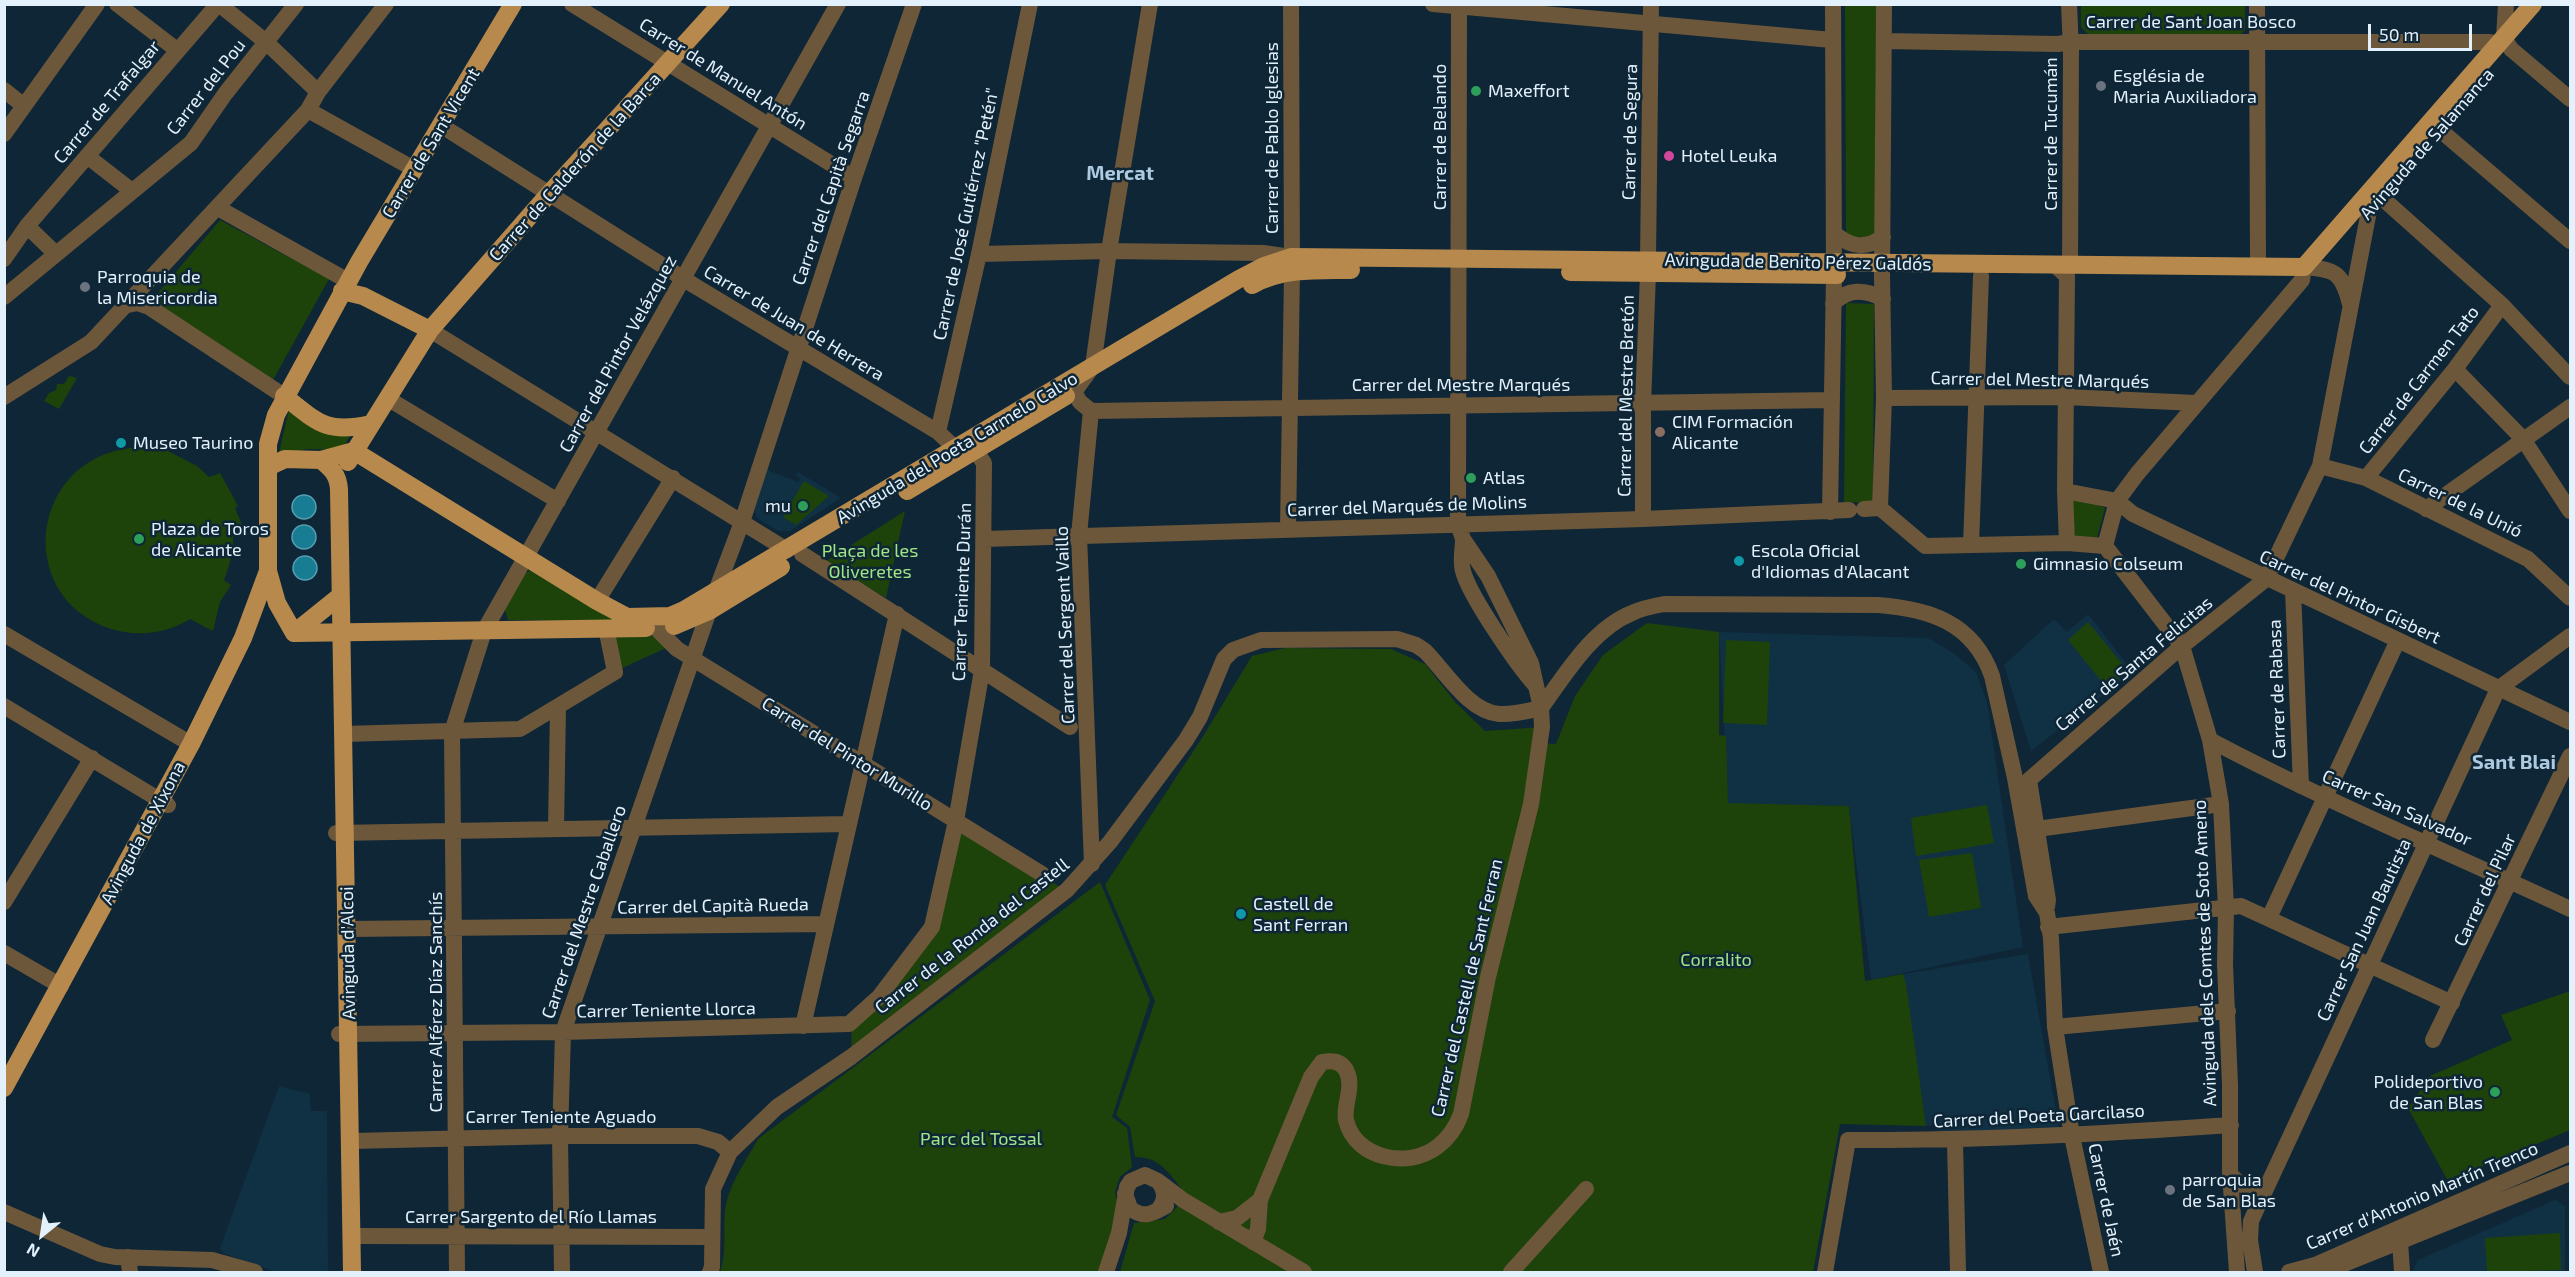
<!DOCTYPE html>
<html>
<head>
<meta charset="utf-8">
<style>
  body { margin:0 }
  #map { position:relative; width:2575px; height:1277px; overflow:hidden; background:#0e2636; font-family:"Exo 2",sans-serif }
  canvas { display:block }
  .frame { position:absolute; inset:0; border:6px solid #e3f1fc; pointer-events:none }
  .north { position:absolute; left:12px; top:1205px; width:60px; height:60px; -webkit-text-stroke:4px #0e2636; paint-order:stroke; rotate:210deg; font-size:16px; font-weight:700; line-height:24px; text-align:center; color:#e3f1fc }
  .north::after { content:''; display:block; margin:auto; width:21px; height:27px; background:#e3f1fc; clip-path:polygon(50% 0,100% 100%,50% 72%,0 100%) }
  .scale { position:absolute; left:2368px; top:24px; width:104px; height:27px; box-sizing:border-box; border:3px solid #e3f1fc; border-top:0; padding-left:8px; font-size:18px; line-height:21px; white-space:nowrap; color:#e3f1fc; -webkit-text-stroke:4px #0e2636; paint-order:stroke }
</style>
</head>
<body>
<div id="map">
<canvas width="2575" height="1277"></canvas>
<div class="frame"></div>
<div class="north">N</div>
<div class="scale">50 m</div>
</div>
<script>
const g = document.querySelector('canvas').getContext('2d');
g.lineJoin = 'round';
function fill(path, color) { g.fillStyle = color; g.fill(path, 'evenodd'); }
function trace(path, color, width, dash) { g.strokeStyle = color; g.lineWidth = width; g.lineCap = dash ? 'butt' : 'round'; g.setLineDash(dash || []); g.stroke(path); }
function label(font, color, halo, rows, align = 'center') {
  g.font = font + ' "Exo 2",sans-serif'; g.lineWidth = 5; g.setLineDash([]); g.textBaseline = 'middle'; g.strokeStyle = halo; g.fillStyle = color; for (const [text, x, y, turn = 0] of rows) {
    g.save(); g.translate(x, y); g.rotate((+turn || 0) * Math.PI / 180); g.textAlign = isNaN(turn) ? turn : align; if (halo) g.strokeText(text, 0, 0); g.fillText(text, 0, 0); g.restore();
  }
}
fill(new Path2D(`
  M767,470L798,482L800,479L796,475L798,472L841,498L790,531H778L757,518L754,509Z
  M2088,614L2133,672L2031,751L2004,665L2054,619L2067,632Z
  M1719,632L1928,638L1955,654L1976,672L1987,702L2023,947L1871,980L1849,806L1728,804Z
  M2028,954L2059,1128L1937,1134L1936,1125L1926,1126L1903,974Z
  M279,1086L310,1094L311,1111H327L328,1272H275L223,1253L220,1248Z
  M2555,1200L2565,1206V1272H2412L2418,1260Z`), '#103044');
fill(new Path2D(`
  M1845,5H1876L1875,237L1846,238Z
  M2081,5H2245V30L2239,36L2089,35L2081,27Z
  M220,220L329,279L273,380L152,300Z
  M1846,303L1874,304L1873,503L1844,502Z
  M69,376L77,378L59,409L44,401L49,393L56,390L57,384H64Z
  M289,409L351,434L343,448L340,450L307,449L281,455L279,453Z
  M146,438L167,441L166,450L197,466L209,477L220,473L238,506L235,508L242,525L233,529C234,550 231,561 224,580L231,585L220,602L213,631L190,619C171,631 146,636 124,632C9,609 25,448 145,447Z
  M804,481L829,496L796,525L783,517Z
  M2069,498L2087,500L2105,508L2097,538L2070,537Z
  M905,511L886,598L826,561Z
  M531,570L613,618L612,621L508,620L504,607L522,575Z
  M2088,622L2128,671L2107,688L2068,640Z
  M1647,623L1719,632V735L1726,736L1728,803L1849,806L1865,981L1903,974L1906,984L1926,1126L1840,1124L1813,1272H1120L1134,1223L1165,1219L1177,1207L1181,1188C1169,1172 1157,1156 1135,1157L1130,1127L1116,1115L1155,1001L1105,885L1202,738L1252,656L1285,648L1391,649L1425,664L1456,703L1485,731L1542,727L1541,743L1556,744L1575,696L1603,655Z
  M610,635L653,636L666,648L618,670Z
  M1726,640L1770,642L1767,725L1723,723Z
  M1987,805L1994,843L1916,856L1911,818Z
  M956,821L1042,874L1065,891L851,1057L852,1013L879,997L932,927Z
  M1972,853L1981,908L1929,917L1919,860Z
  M1100,882L1150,1000L1112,1117L1127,1128L1132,1167L1120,1177L1115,1192L1119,1211L1099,1272H720C727,1252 723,1232 725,1212C727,1187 746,1161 758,1139Z
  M2570,991V1130L2448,1181L2408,1108L2430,1076L2512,1040L2501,1015Z
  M2560,1233L2561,1270L2487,1272L2485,1238Z`), '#1e430a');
const water = new Path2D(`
  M292 507a12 12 0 1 1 24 0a12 12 0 1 1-24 0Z
  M292 537a12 12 0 1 1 24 0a12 12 0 1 1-24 0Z
  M293 568a12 12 0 1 1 24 0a12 12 0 1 1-24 0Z`);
fill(water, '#187c93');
trace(water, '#559fb2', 1.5);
trace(new Path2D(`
  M117,4L177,50
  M219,4L266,42L318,92
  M572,4L854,178
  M1433,4L1832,40
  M2069,4L2071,50L2070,265
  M2257,4L2258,266
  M2506,4L2504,38L2511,49L2570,99
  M1884,41L2058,44L2071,42H2490L2498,45
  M4,90L24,106
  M308,110L414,169
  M2440,130L2570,241
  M4,134L97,4
  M87,156L132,191
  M2381,197L2502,305L2570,377
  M218,208L348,281
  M27,226L55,253
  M1834,233C1850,247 1865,250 1883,237
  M979,254L1109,251L1263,253L1291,257
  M4,259L27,226L218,4
  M1648,260L1651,4
  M2055,265L2067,276L2065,491L2067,543
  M4,297L191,143L225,94L296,4
  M1833,304C1847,288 1865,289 1883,299
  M128,305L137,303L149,307L284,396
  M430,330L787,550
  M2455,369L2523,439L2570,511
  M4,397L91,342L308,110L318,92L386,4
  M387,398L558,501
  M1884,398L2066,397L2196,403
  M1091,411L1832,400
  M1091,411L1079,535L1092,864
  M1091,411L1080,402L1074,392L1093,366L1109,251L1150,4
  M938,432L979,254L1030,4
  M2320,466L2366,478L2528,559L2570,598
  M2366,478L2455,369L2502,305
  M2065,491L2117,501
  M2117,501L2133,514L2570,722
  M1880,508L1884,398L1882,275L1884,4
  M1880,508L1925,546L2067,543L2105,546
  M1864,509L1880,508
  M2426,509L2570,407
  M1830,512L1834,275L1833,4
  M1643,519V404L1648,274
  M1288,529L1292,272L1291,4
  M984,539L1643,519L1849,510
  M1463,539C1463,549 1460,561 1463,571C1469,595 1517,665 1535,685
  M1971,545L1981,276
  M2105,546L2182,646L2210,740L2221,804L2226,908L2225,965L2230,1085V1174L2237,1272
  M2105,546L2117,501L2137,474L2302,280L2304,267C2336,269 2342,273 2350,304
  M802,554L1070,727
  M2293,590L2301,786
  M716,591L742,522L854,178L914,4
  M597,601L673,478
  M657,629L677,649L1042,874
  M4,634L191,744
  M4,706L168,805
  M1541,708C1565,675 1592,629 1632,613C1642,608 1653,606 1664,604L1878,605C1929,609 1973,622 1992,676L2015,778L2036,896L2047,913L2051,938L2055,1027L2072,1136L2101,1272
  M343,734L520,729L615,672L606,628
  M2210,740C2327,802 2450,853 2570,909
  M556,829L558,707
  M2037,829L2221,804
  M336,833L849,824
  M4,902L92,758
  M2047,907L2048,900L2029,780L2182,646L2266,579L2320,466L2369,211
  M2269,918L2398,640
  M2048,927L2241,906L2452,1003
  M347,929L826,924
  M4,953L61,986
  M803,1026L897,614
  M2055,1027L2228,1011
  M339,1034L563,1032L849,1024L879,997L932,927L956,821L982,670L984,463L976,452L955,448L938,432L695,286L442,126
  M2433,1040L2570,756
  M352,1141L560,1136H698L718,1142L730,1152
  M1955,1141L1958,1272
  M2230,1174C2241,1187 2250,1190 2266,1188
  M1158,1181L1183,1200L1304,1272
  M1125,1194L1130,1208C1143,1219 1152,1214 1166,1206
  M4,1212L100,1254L115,1257L212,1260L255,1272
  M1219,1222L1237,1218L1260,1200
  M351,1236L711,1237
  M2400,1241L2402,1272
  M1253,1242L1258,1229L1260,1200L1311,1077L1322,1062C1332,1060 1341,1061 1346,1070C1355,1087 1343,1104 1346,1120C1355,1159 1408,1169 1437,1147C1449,1138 1456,1128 1461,1114L1488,977L1531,804L1542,727L1541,708L1531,663L1488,576L1463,539L1458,524L1459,4
  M128,1257L130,1272
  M457,1272L452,732L484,631L838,4
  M562,1272L560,1136L563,1032L709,611
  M710,1272L712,1267L713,1189L730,1152L777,1107L851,1057L1067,890L1110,842L1186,740L1200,717L1224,659L1233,650L1261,640L1397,639L1416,645L1425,651C1445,671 1469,712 1499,714C1512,715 1528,711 1541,708
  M1106,1272L1119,1233L1127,1187L1131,1181L1145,1175L1158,1181C1166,1191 1166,1200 1158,1210
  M1511,1272L1586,1189
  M1825,1272L1848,1140C1976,1141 2103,1134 2231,1125
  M2255,1272L2250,1240L2251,1221L2498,689L2570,636
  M2289,1272L2315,1265L2570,1153
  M2324,1272L2570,1173`), '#6d573b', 16);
trace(new Path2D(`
  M1570,272L1837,275
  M1252,285C1283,268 1317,270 1351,270
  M342,291L363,296L430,330
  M284,396C318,423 326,434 371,424
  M321,460C332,469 338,475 339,489L352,1272
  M348,462L430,330L548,195L721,4
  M268,467L285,459L321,460L354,451L597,601L627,617L670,616L684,610L1239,279L1264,266L1291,257L2304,267L2533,4
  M907,491L1066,396
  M674,626L709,611L781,567
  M294,633L646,628
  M294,633L277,603L268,571V444L276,415L359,262L513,4
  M294,633L340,596
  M4,1088L191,744L243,638L268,571`), '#b7894c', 18);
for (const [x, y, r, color] of [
  [2101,86,6,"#6b7280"],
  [1476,91,6,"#2e9e5b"],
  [1669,156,6,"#d1479c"],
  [85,287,6,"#6b7280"],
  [1660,432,6,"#8d6e63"],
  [121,443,6,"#0f9aa8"],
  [1471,478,6,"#2e9e5b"],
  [803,506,6,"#2e9e5b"],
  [139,539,6,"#2e9e5b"],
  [1739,561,6,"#0f9aa8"],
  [2021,564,6,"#2e9e5b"],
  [1241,914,6,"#0f9aa8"],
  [2495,1092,6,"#2e9e5b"],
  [2170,1190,6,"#6b7280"]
]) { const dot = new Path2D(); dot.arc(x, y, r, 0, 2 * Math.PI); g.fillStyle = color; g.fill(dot); trace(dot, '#0e2636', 2); }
label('18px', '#e3f1fc', '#0e2636', [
  ["Carrer de Sant Joan Bosco",2191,22],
  ["Carrer de Manuel Antón",723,74,32],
  ["Carrer del Pou",206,87,-52],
  ["Carrer de Trafalgar",107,102,-50],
  ["Carrer de Segura",1630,132,-89],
  ["Carrer de Tucumán",2051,134,-90],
  ["Carrer de Belando",1440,137,-90],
  ["Carrer de Pablo Iglesias",1272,138,-90],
  ["Carrer de Sant Vicent",431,143,-59],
  ["Avinguda de Salamanca",2427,144,-49],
  ["Carrer de Calderón de la Barca",575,167,-48],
  ["Carrer del Capità Segarra",831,188,-71],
  ["Carrer de José Gutiérrez \"Petén\"",966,214,-78],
  ["Avinguda de Benito Pérez Galdós",1798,262,1],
  ["Carrer de Juan de Herrera",794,323,31],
  ["Carrer del Pintor Velázquez",618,354,-61],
  ["Carrer del Mestre Marqués",2040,380,1],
  ["Carrer de Carmen Tato",2419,380,-52],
  ["Carrer del Mestre Marqués",1461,385],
  ["Carrer del Mestre Bretón",1626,396,-89],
  ["Avinguda del Poeta Carmelo Calvo",957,448,-31],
  ["Carrer de la Unió",2460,503,26],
  ["Carrer del Marqués de Molins",1407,506,-2],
  ["Carrer Teniente Durán",962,592,-88],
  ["Carrer del Pintor Gisbert",2350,597,25],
  ["Carrer del Sergent Vaillo",1065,625,-92],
  ["Carrer de Santa Felicitas",2134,664,-40],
  ["Carrer de Rabasa",2277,689,-92],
  ["Carrer del Pintor Murillo",847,754,32],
  ["Carrer San Salvador",2397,808,24],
  ["Avinguda de Xixona",143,833,-62],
  ["Carrer del Pilar",2485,890,-65],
  ["Carrer del Capità Rueda",713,906,-1],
  ["Carrer del Mestre Caballero",584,912,-71],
  ["Carrer San Juan Bautista",2364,930,-65],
  ["Carrer de la Ronda del Castell",972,936,-38],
  ["Avinguda d'Alcoi",348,953,-91],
  ["Avinguda dels Comtes de Soto Ameno",2205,953,-92],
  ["Carrer del Castell de Sant Ferran",1467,988,-77],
  ["Carrer Alférez Díaz Sanchís",436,1002,-90],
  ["Carrer Teniente Llorca",666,1010,-1],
  ["Carrer del Poeta Garcilaso",2039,1116,-3],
  ["Carrer Teniente Aguado",561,1117],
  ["Carrer d'Antonio Martín Trenco",2422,1196,-23],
  ["Carrer de Jaén",2106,1200,78],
  ["Carrer Sargento del Río Llamas",531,1217]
]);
label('18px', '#e3f1fc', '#0e2636', [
  ["Església de",2113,76],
  ["Maria Auxiliadora",2113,97],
  ["Maxeffort",1488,91],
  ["Hotel Leuka",1681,156],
  ["Parroquia de",97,277],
  ["la Misericordia",97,298],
  ["CIM Formación",1672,422],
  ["Alicante",1672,443],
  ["Museo Taurino",133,443],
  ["Atlas",1483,478],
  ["mu",791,506,"right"],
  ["Plaza de Toros",151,529],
  ["de Alicante",151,550],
  ["Escola Oficial",1751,551],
  ["d'Idiomas d'Alacant",1751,572],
  ["Gimnasio Colseum",2033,564],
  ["Castell de",1253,904],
  ["Sant Ferran",1253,925],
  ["Polideportivo",2483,1082,"right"],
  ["de San Blas",2483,1103,"right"],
  ["parroquia",2182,1180],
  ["de San Blas",2182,1201]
], 'left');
label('18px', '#a0e585', '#0e2636', [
  ["Plaça de les",870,551],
  ["Oliveretes",870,572],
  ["Corralito",1716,960],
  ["Parc del Tossal",981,1139]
]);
label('bold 20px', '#aecae0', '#0e2636', [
  ["Mercat",1120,173],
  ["Sant Blai",2514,762]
]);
</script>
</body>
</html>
